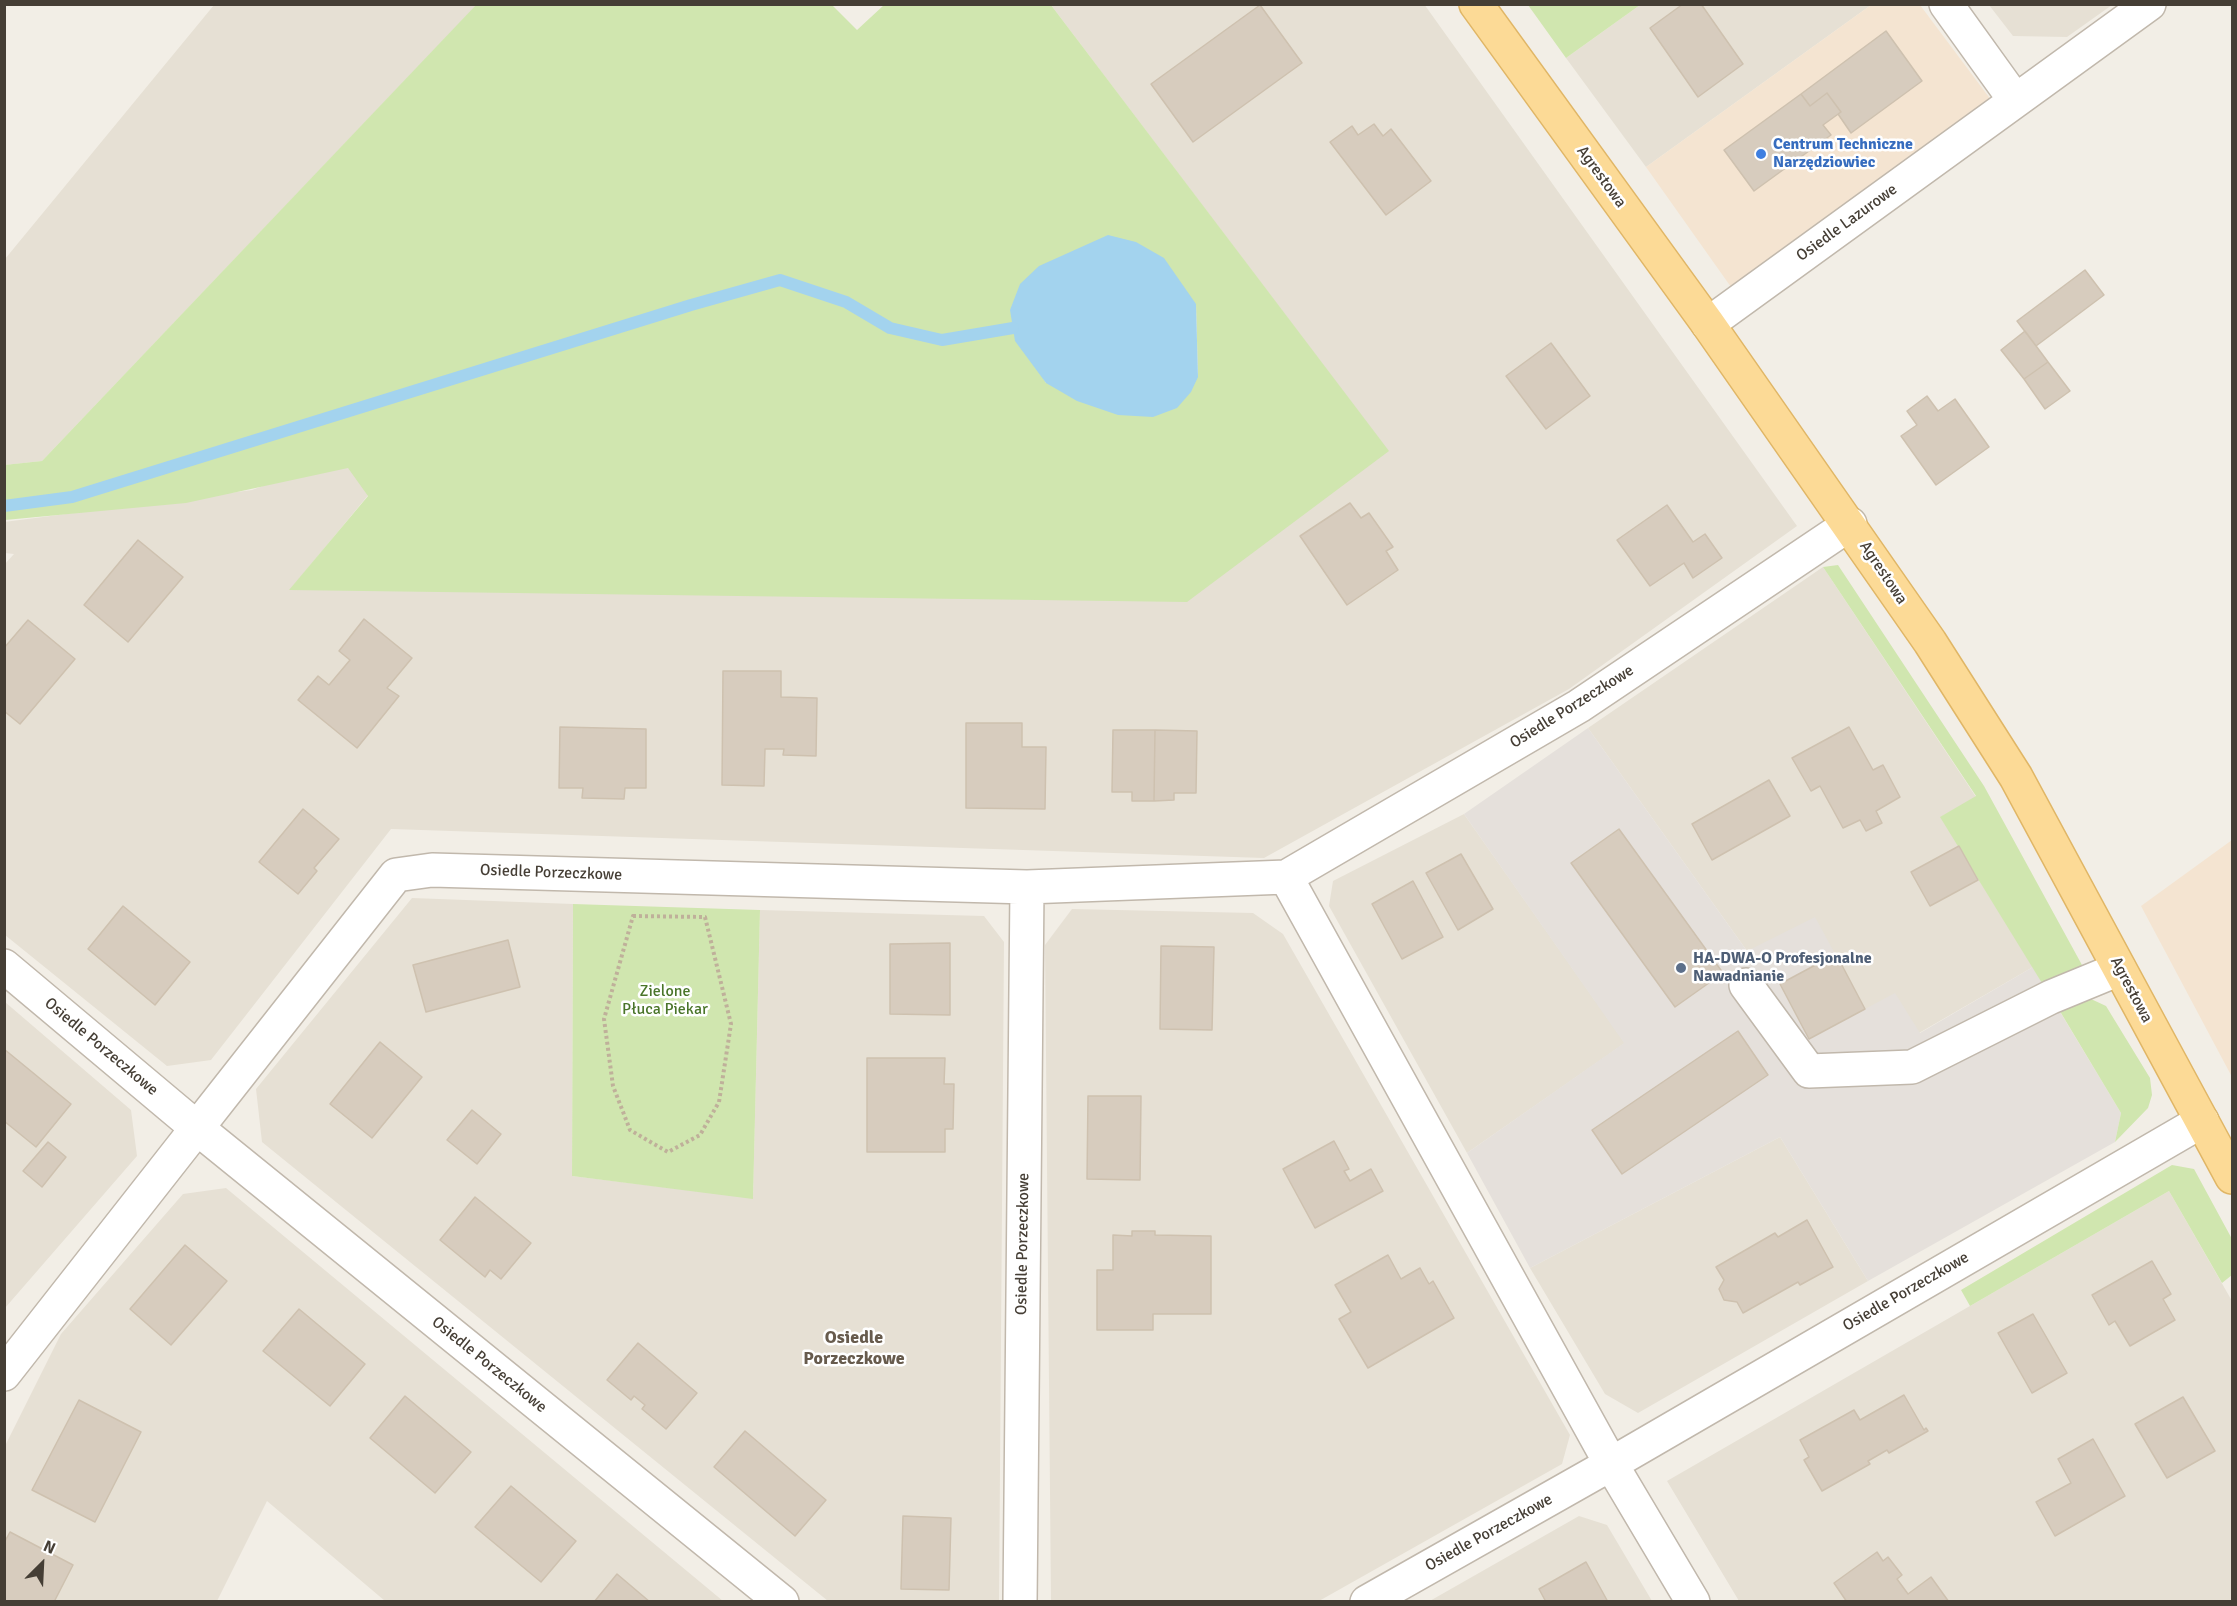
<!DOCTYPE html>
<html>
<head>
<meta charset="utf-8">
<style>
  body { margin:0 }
  #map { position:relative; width:2237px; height:1606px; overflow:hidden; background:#f2eee6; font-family:Signika,sans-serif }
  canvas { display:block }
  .frame { position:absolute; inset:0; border:6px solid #453e35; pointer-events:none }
  .north { position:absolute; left:12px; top:1534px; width:60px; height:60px; -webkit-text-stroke:4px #fff; paint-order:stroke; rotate:24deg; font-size:16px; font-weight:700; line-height:24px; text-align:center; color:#453e35 }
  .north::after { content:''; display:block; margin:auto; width:21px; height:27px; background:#453e35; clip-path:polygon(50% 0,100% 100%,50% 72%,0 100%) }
</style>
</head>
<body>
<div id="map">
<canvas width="2237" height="1606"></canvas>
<div class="frame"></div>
<div class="north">N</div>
</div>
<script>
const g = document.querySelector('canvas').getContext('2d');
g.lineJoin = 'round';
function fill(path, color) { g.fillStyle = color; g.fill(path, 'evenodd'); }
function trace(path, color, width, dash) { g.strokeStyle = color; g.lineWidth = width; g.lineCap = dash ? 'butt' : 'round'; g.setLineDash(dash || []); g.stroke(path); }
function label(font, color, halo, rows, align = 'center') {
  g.font = font + ' Signika,sans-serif'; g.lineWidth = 5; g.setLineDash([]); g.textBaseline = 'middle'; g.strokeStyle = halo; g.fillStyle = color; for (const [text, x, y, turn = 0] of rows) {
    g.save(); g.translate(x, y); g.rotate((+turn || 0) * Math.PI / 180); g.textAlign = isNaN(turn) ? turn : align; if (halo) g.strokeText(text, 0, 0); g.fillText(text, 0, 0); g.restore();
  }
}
fill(new Path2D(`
  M1424,4L1797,526L1569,689L1264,858L391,829L211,1060L167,1066L5,935L4,565L14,554L5,553L4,522L252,490L425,426L290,590L1388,451L1051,5Z
  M214,5H477L42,461L5,465V259Z
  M1640,5H1871L1646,167L1566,58Z
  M1989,5H2112L2067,37L2013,36Z
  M1823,567L1976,797L1941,817L2033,967L1919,1033L1865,1009L1836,954L1747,951L1588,728Z
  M1464,814L1625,1043L1467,1153L1329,906L1333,881Z
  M412,898L573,904L572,1176L753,1198L760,910L984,916L1004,942L999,1601H828L262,1142L256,1089Z
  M1072,909L1253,913L1283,934L1570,1435L1562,1464L1319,1601H1051L1045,945Z
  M5,1002L131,1110L137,1156L5,1308Z
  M1780,1137L1868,1281L1638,1413L1605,1394L1530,1268Z
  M226,1188L723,1601H385L267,1501L217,1601L5,1602V1446L61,1334L183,1194Z
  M2169,1191L2232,1301V1601H1739L1667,1481Z
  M1579,1516L1607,1525L1652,1601L1428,1602Z`), '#e6e0d4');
fill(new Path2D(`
  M1871,5H1920L1991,100L1731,287L1646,167Z
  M2232,840V1077L2141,906Z`), '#f4e4d1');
fill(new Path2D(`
  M1588,728L1747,951L1815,917L1865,1009L1895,993L1920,1033L2033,967L2121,1113L2115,1142L1868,1281L1780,1137L1530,1268L1467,1153L1624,1043L1464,814Z`), '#e5e0db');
fill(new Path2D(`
  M477,4L832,5L857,30L884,5H1051L1389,451L1187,602L289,590L368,496L348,468L186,503L5,520L4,465L42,461ZM1196,304L1198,377L1046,383L1035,364Z
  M1528,5H1640L1566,58Z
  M1838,565L1984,786L2082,965L2078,974L2045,988L1940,817L1976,796L1823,567Z
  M573,904L760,910L753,1199L572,1176Z
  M2091,999L2106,1006L2150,1078L2152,1095L2148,1108L2115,1142L2121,1113L2058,1008Z
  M2172,1165L2194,1169L2232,1239V1275L2222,1283L2169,1191L1970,1306L1961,1290Z`), '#d0e6af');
fill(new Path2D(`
  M1108,235L1136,242L1164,258L1196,304L1198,377L1191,392L1177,408L1153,417L1118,415L1077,401L1046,383L1015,341L1010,310L1020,284L1039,266Z`), '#a3d3ee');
trace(new Path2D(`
  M4,506L72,497L691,305L780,280L846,302L890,328L942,340L1013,328`), '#a3d3ee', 12);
const building = new Path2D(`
  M1683,4H1701L1743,64L1698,97L1650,28Z
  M1260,5L1302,63L1193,142L1151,84Z
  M1886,31L1922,81L1851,133L1838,114L1841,112L1827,93L1810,106L1801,94Z
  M1827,93L1841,112L1823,125L1831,135L1754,191L1724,150L1801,94L1810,106Z
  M1374,124L1383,136L1391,129L1431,181L1386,215L1330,142L1352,126L1358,135Z
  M2085,270L2104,295L2036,346L2017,321Z
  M2025,331L2048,362L2024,379L2001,350Z
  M1551,343L1590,396L1546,429L1506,376Z
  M2048,362L2070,391L2045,409L2024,379Z
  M1927,396L1938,411L1955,399L1989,447L1936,485L1901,436L1917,425L1907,411Z
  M1350,503L1361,518L1369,513L1393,547L1386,551L1398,570L1347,605L1300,536Z
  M1667,505L1693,542L1705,534L1722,558L1693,578L1684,563L1650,586L1617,540Z
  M138,540L183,577L128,642L84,605Z
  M364,619L412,658L387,688L399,696L357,748L298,700L318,676L329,685L350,660L339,651Z
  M28,620L75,659L20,724L4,711V648Z
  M723,671H781V697L817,698L816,756L783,755L784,749H765L764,786L722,785Z
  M966,723H1022V747H1046L1045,809L966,808Z
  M560,727L646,729V788H625L624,799L582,798L583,788H559Z
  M1849,727L1873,770L1883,765L1900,797L1876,811L1882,823L1866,831L1860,820L1843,828L1820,786L1811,791L1792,758Z
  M1113,730H1155L1154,801H1132V792H1112Z
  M1155,730L1197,731L1196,793H1174V800L1154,801Z
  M1769,780L1790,816L1712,860L1692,824Z
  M303,809L339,839L314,868L317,871L298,894L259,862Z
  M1619,829L1723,973L1675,1007L1571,863Z
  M1959,846L1978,880L1930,906L1911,872Z
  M1461,854L1493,909L1458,930L1426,873Z
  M1413,881L1443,937L1402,959L1372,904Z
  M123,906L190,962L155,1005L88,949Z
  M508,940L520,987L426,1012L413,965Z
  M950,943V1015L890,1014V944Z
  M1161,946L1214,947L1212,1030L1160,1029Z
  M1836,954L1865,1009L1809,1039L1780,984Z
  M1738,1031L1768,1075L1622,1174L1592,1130Z
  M380,1042L422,1077L372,1138L330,1104Z
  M4,1049L71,1104L36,1147L4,1121Z
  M867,1058H945L944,1084H954L953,1129H945V1152H867Z
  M1088,1096H1141L1140,1180L1087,1179Z
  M472,1110L501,1134L477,1164L447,1140Z
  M1334,1141L1349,1169L1344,1171L1350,1181L1371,1169L1383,1191L1315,1228L1283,1169Z
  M48,1142L66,1157L42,1187L23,1171Z
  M475,1197L531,1243L501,1279L490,1270L485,1277L440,1240Z
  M1807,1220L1833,1267L1800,1285L1798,1282L1743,1313L1737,1302L1724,1300L1719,1289L1724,1280L1716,1267L1775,1233L1778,1237Z
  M1132,1231H1155V1235L1211,1236V1314H1153V1330H1097V1270H1113V1235L1132,1236Z
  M185,1245L227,1281L171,1345L130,1309Z
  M1388,1255L1401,1279L1420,1268L1429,1284L1433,1281L1454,1318L1368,1368L1339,1319L1351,1312L1335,1285Z
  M2152,1261L2171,1294L2163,1299L2175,1320L2130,1346L2115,1321L2109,1325L2092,1295Z
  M299,1309L365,1364L330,1406L263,1351Z
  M2033,1314L2067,1373L2032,1393L1998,1333Z
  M638,1343L697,1393L666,1429L642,1409L645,1405L634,1396L631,1400L607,1380Z
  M1904,1395L1924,1430L1926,1428L1928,1431L1889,1453L1887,1450L1868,1461L1870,1464L1822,1491L1804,1460L1809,1457L1800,1440L1854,1410L1860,1420Z
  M405,1396L471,1452L435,1493L370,1438Z
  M2183,1397L2215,1451L2167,1478L2135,1424Z
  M79,1400L141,1432L95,1522L32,1490Z
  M745,1431L826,1500L795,1536L714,1467Z
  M2093,1439L2125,1496L2055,1536L2036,1502L2071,1483L2058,1459Z
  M511,1486L576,1541L541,1582L475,1527Z
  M903,1516L951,1518L949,1590L901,1589Z
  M10,1532L73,1565L54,1602H4V1543Z
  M1877,1552L1883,1561L1888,1557L1902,1575L1897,1579L1908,1594L1931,1577L1949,1602H1847L1834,1583Z
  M1586,1562L1608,1602H1546L1539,1589Z
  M617,1574L650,1602H594Z`);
fill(building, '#d7ccbe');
trace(building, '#cec1af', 1.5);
const minor = new Path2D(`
  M1946,4L2015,100
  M1708,324L2149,4
  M1286,877L1611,1464L1693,1602
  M4,966L197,1128L4,1374
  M1746,985L1809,1071L1912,1067L2051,997L2119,969
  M782,1602L197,1128L396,875L432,870L1027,887L1286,877L1579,706L1850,524
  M1020,1602L1027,887
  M1367,1602L1611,1464L2202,1121`);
const major = new Path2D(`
  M1476,4L1708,324L1930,642L2016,777L2232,1177`);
trace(minor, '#c1b8ac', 36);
trace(major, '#e0b666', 36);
trace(new Path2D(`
  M633,916L705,917L731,1024L719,1102L700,1135L668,1152L630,1130L613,1086L604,1019Z`), '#bfb09a', 4, [3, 3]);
trace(minor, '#fff', 33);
trace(major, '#fcda96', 33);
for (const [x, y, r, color] of [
  [1761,154,6,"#3f7fe0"],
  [1681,968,6,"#5c6f8a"]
]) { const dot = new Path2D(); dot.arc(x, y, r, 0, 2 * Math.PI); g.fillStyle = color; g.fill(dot); trace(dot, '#fff', 2); }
label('bold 16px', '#366cbe', '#fff', [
  ["Centrum Techniczne",1773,145],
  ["Narzędziowiec",1773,163]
], 'left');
label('16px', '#453e35', '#fff', [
  ["Agrestowa",1601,177,54],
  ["Osiedle Lazurowe",1847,223,-36],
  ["Agrestowa",1883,573,56],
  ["Osiedle Porzeczkowe",1572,707,-32],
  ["Osiedle Porzeczkowe",551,873,2],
  ["Agrestowa",2131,990,62],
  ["Osiedle Porzeczkowe",101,1047,40],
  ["Osiedle Porzeczkowe",1023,1244,-89],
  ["Osiedle Porzeczkowe",1906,1292,-30],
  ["Osiedle Porzeczkowe",489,1365,39],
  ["Osiedle Porzeczkowe",1489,1533,-29]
]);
label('bold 16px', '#4e5e75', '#fff', [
  ["HA-DWA-O Profesjonalne",1693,959],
  ["Nawadnianie",1693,977]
], 'left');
label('16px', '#4a752a', '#fff', [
  ["Zielone",665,992],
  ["Płuca Piekar",665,1010]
]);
label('bold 18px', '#675b4d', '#fff', [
  ["Osiedle",854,1338],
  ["Porzeczkowe",854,1359]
]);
</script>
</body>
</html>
